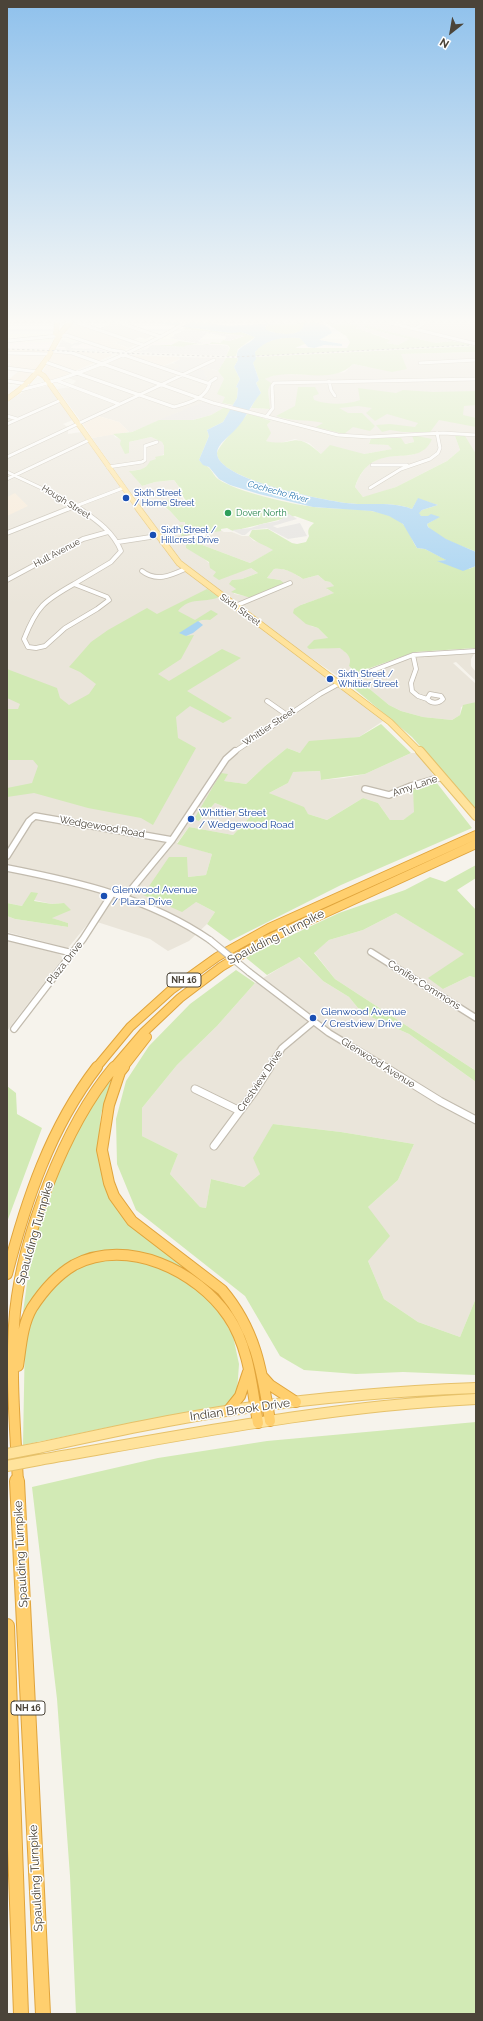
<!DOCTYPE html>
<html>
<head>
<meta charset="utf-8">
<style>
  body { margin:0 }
  #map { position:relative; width:483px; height:2021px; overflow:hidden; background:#f6f3ec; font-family:Raleway,sans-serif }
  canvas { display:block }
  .frame { position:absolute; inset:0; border:8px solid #4b4439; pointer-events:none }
  .north { position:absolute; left:431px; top:12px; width:40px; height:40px; -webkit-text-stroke:3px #fff; paint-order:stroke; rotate:211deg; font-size:11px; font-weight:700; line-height:16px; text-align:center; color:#4b4439 }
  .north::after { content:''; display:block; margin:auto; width:14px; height:18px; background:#4b4439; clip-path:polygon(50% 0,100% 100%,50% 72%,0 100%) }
</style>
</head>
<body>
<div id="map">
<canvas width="483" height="2021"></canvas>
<div class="frame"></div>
<div class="north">N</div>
</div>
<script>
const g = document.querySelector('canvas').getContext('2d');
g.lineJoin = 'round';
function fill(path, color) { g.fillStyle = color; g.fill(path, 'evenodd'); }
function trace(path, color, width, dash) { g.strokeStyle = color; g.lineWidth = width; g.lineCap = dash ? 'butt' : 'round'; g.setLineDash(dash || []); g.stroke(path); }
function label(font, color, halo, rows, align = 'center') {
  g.font = font + ' Raleway,sans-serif'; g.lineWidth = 3; g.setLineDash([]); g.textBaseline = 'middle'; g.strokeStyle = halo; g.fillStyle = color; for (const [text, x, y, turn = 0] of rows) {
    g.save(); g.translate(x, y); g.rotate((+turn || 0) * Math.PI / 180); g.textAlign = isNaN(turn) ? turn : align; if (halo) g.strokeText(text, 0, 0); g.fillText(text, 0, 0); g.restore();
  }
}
fill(new Path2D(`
  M111,323H114L152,336L145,339L140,337L134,340L142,343L129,348L115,343L126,338L99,329Z
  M354,323H476V345L452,341L435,343L364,325L366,328L409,339L398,345L387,343L390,339L355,328Z
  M476,352V454L455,436L460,450L447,461L396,487L373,495L363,497L355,487L359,477L368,464L384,457L412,455L424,450L413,436L414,442L404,444L371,438L369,443L388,445L393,449L364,454H321L309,443L295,439L277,444L266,441L267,425L271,421L248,413L251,408L269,409L268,390L265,379L268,377L281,374L318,375L345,372L353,364L368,367L401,354Z
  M124,354L130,355L163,366L173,363L181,366L173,370L207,377L205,376L199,368L204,367L218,371L224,379L226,397L222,403L208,400L132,432H129L119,422L98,416L83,424L57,389L70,387L76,381L68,378Z
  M46,386H49L73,420L63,424L68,427V434L81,432L174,561L228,603L369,707L383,721L359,737L343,739L300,753L287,748L265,766L246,784L223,781L207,800L195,819L200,821L215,803L250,817L233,835L189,827L177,843L212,854L206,875L188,877L169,857L196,902L215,912L207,924L189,941L168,951L150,939L91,920L68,948L7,932V916L15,919L68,927V923L51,918L64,903L52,904L34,900L22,906L7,903V401L25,391Z
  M113,434L115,437L129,442L151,437L162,442L164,446V454L143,469L130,471L142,486L155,482L174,480L182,491V498L186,501L184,505L158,503L170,511L180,522H185L182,537L221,530L224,532H232L242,536H249L254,541L261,542L274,550L250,563L189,540L197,553L209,563L251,568L258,573L242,579L232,580L236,589L234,594L246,596L280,580L267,578L274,569H282L290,571L303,579L318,575L325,581L330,582L334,586L327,589L335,593L301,605L311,626L318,628L328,638L314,649L340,647L350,657L351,662L349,666L356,673L342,679L296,648L180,563L92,438Z
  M474,654L471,659V666L476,672V681L456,662L453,663L476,684V702L461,707L460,715L452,720L423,717L401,711L389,705L366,686H357L352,681L406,660L427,656Z
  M411,753H416L431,771L436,782L413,790L415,812L403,820H390L378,803L363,798L327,820L308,814L269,793L288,783L292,772L320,771L321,780L344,778L365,774Z
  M396,913L465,954L443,989L470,976L476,978V1071L335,979L314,952L329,940L363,930Z
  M7,940L59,954L63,958L7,1031Z
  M298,957L323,981L349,997L362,1013L409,1034L476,1082V1298L460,1337L418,1322L384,1299L368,1261V1207L398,1180L414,1144L341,1132L273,1124L260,1174L244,1187L211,1179L206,1208L200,1207L170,1174L178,1154L142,1136V1108L177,1065L217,1026L255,983Z`), '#eae5da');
fill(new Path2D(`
  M75,323H93L89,325L127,338L115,343L130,349L118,351L65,334L68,327Z
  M7,349L48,350L33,375L24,384L8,380L19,371L7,367L11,363H7Z
  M55,350L79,351L112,354L111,356L51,381L43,371Z
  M130,355L179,357L180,359L163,366Z
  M98,416L119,422L129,432L92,438L83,424Z
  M15,493L28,506L7,516V497Z`), '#f7ead8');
fill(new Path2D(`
  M179,357L226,358L218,371L204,367L200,368L204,371L205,376L208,378L204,381L173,370L180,366L173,363L180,359Z
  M205,401L225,407L211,415L193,420H159Z`), '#e6e2dd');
fill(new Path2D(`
  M305,323C303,326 303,329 300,331C292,336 272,334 264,329L266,326L271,324Z
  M326,323L359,324L356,328L390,340L387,343L398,345L409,339L366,328L364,325L435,343L452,341L475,345L254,356C256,340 286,336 299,338C303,339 303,341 307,343L295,348H347L350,342L346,336Z
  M186,327L230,333L241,332L255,337L238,349L236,356H226L230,348L228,345C221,344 190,343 184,347L147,345H171L179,341L208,345L212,342L220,343L223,340L229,341L245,336L183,329Z
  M476,346V352L401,354L407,369L392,372L353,364C331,387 292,366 265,379L271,383L268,390L270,409L251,408L256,398L261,393L256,383L259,380L253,363L255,357Z
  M226,358H237L238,360L234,367L240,379L236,387L238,388L237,398L233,405L222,403L225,397L217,394L224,379L218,371Z
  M298,387H315L319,394L313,396L314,400C328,405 346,405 360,400L358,388L396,393L403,390L433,392L476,391V405L464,406L463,415L476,418V427L439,420L430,432H403L390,430L382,432L376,425L390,424L415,427L418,423L387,414L375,421L366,413L372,408L358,406L339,408L348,413H362L375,426L370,431L353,427L344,434L316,427L323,423C307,419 291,422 276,416L295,406Z
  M225,407L231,409L223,422L207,430L209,436L199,460C202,464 205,464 208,467C212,470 214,476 218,479C237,492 291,504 314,507C338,510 387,506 403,524C409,530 412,541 417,548L425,549L447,560L438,561L469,569L476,566V648L415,652L356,673L349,666C353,657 346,653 340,648L309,649L307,647L314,640L328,638L318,628L306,624L293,613L294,609L301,605L334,593L326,588L334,586L330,582L325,581L318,575L303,579C293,573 286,568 274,569L267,578L280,580L284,583L251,598L231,592L236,589L229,584L232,580L242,579L258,573L251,568L219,580L213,576L216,572L210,568L209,562L186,548V545L190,543L188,540L193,539L197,543L250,563L273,550C265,545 255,542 249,536L252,530L268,529L292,543L297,544L306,542L309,536C307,530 309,527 314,523L295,516L233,531L227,528L221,529V531L182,537L175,526L185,525V522H180L170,511L156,500H169L175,505H184L186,501L181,493L182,491L174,480L155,482L142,486L129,471C139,470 146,470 150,461L156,459L155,457L164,455V446L162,442L151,437L129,442V453L125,454L120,444L121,440L113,434L132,432L159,420H193L211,415Z
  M248,413L271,421L267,425L271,433L266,441C294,448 293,428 321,454L330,445L364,454L392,449L388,445L369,444L371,438H401L405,444L414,442L412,435L432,439C418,473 373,435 355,487L363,497L396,487L447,461L460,450L455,436H465L476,454V552C464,546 431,537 427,524L439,517L421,516L418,513L422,510L438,505L418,499L412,509C390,501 369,506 346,503C324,500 219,480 217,454C216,448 242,421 248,413Z
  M207,589L219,597C203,604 190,596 178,611L195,620L211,610L218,614L210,620C196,618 193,625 185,636L194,635L181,659L158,674L169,681L222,649L241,658L187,691L232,718L223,723L190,706L176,717L178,738L196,748L153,825L141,818L88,808L34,793L7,797V788L32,783L38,766L33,760H7V709H18L20,704L7,698V669L57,688L60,698L69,705L89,694L96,684L80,672L69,667L91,642L108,630L147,608L157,614Z
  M351,680L357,686H366L389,705L401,711L423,717L452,720L460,715L463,705L476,702V810L412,737L351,686Z
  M381,724L411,753L365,774L321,780L320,771L293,772L288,783L269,793L304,807L308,814L327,820L363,798L378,803L390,820H403L414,812L413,790L436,782L472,828L341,885L230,941L207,924L215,912L196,902L182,912L143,895L169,857H187L188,877L206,875L212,854L177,844L189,827L233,835L250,817L215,803L199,821L194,819L221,773L228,774L224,781L246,784L265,766L287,748L300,753L309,741L359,737Z
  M476,865V878L457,890L476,910V978L470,976L443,989L428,978L464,954L396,913L363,930L329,940L314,953L335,979L476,1071V1082L409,1034L362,1013L349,997L323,981L299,957L267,975L245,957L339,913L405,890L430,877L445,882Z
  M31,892L38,893L34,901L52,904L64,903L71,910L52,918L68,923V927L15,919L7,916V903L22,906Z
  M236,970L255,983L217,1026L177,1065L142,1108V1136L178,1154L170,1174L200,1207L206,1208L211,1179L244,1187L260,1174L253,1158L273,1124L341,1132L414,1144L398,1180L368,1207L390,1236L368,1261L384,1299L418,1322L460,1337L476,1298V1375L403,1372L356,1374L304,1370L280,1356L245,1296L136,1210L117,1164L116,1119L126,1081L149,1046L190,1004Z
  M112,1078L101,1114L99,1137L113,1199L218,1292L244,1330L254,1365H252L238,1326L167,1262L85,1258L25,1313L23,1312L31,1255L51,1184L91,1102Z
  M7,1086L16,1093L17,1114L42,1128L7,1222Z
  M99,1260H141L184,1279L209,1300L222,1317L233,1336L239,1364L237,1393L227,1405L220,1407L105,1428L23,1445L25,1335L38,1302L72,1270Z
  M476,1422V2014H76L70,1876L57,1699L32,1487L158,1458L267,1441Z`), '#d2eab5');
fill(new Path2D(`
  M187,329L232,335H246L229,341L224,340L227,337L225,336L207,333L198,341L203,343L201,344L170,338L175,336L173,335Z
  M62,340L72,344L78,342L83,343L76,346L73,345L71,348L102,350L104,351L66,350L65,347H58Z
  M151,345L183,347L187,345H220L228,346L229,348L226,356L134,352L147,349Z
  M289,514L297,519L273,526L277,528L300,523L307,536L288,539L267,528L251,530L245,535H242L232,530L251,528L262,524L278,521Z`), '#e5e3e0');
fill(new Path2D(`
  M156,323H208L228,326L278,323L266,326L265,329C272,334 292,336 300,331C303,329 303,326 305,323C316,323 327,321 332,333L319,340L342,344V346L324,345L314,348L308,347L300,338C283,337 267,338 255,352L256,359L253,363L259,380L256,383L261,393C251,404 246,419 235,430C230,436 217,444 217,453C217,480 324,500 346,503C368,506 390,501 412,509L418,498L438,505L422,510L419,513L421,516H428L431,514L440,517L427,524L428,527L446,539L476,552V566L463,571L437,561L446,560L425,549L417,548L403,524L389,516L372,511L313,507L259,494L230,485L219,479L209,467L203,465L199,460L209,436L207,430L223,422L237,398L238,388L236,387L240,379L234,367L238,360C233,346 249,346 255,337L241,332L231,333Z
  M198,621L203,625L193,633L186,636L179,633Z`), '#a9d4f2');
const minorFar3 = new Path2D(`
  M78,323L143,345
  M120,323L161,337
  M390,323L476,344
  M7,326L9,323
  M415,329L424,323
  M7,341L66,335L111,350L124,352
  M52,351L72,353L213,403L338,435L369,437L443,433L476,435
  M7,353L50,354
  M121,354L210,384
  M45,362L174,407C188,403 207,399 210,382L216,378
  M420,363L476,360
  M7,368L38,372
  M7,381L28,384
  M58,381L119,404
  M329,381L331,390L335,396
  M21,390C76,377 136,352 185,323
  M7,416L17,419
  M266,417L273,408L272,386L274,383L476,379
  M7,424L61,400
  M7,457L214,360
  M372,465H407
  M108,467L142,462L145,460V446L157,442
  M7,472L54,494L80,509
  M7,479L89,440
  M370,488L401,469L430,459L438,453L440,448L437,433
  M68,509L123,488`);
const minorFar2 = new Path2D(`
  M7,533L70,508
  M118,542L157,536
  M162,542L204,535
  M142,571C156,582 170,576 185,569
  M7,580L83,539L108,532
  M74,584L111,562L121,551C113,531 96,520 79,508
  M74,584L107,597L109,600L97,609L65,628L45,646L36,648L28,647L24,639C37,606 44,601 74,584Z
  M235,606L290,583
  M413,655L416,669L411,683L412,691L418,696L427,699
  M430,694L441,696L443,699C438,704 432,704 427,699Z
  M267,701L287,715
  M234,752L320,694L340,683L413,655L476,651`);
const minorFar1 = new Path2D(`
  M365,789L389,795L411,786L442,777
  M7,856L29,821L35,816L172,840
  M7,868C79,882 149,898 210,940
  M125,897L172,840L226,759L235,751
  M7,937L72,953
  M371,952L476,1018
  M249,972L329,1033L387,1068
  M14,1029L83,939L112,894
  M269,1068L282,1048L313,1022`);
const minor = new Path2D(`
  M385,1067L440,1101L476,1120
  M195,1089L240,1111
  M214,1146L254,1092L270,1067`);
const majorFar3 = new Path2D(`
  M57,323L56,334L58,336
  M38,372L44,376L139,509
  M7,399C24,388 37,374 48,357C55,345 59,332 70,323`);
const majorFar2 = new Path2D(`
  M138,508L179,563L390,722L420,752`);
const majorFar1 = new Path2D(`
  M420,751L476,816`);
const major = new Path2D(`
  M38,1448C107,1433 176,1418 246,1408C323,1397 399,1391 476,1388
  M39,1460C184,1435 328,1406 476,1399`);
const highwayFar2 = new Path2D(`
  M96,1068L130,1027L171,990L217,957L269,928L476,835
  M113,1068L143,1033L180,998L221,967L266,940L476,844
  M123,1068L147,1037`);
const highwayFar1 = new Path2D(`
  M124,1067L120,1072L109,1105L102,1150L109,1183L114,1196L132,1221L222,1290C256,1330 262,1371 270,1421
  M7,1274C26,1201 50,1128 97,1067
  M18,1366C21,1347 22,1325 32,1308C43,1291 57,1275 74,1265C128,1237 197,1271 228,1316C249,1346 252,1388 258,1423
  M262,1376L270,1385L296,1402
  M228,1411L240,1396L248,1372
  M18,1482C15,1426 10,1368 15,1312C23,1235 64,1127 114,1067`);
const highway = new Path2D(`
  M17,1481L43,2014
  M7,1626L21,2014`);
trace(minorFar3, '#c2bbae', 4);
trace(minorFar2, '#c2bbae', 5.5);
trace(minorFar1, '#c2bbae', 8);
trace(minor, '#c2bbae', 9);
trace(majorFar3, '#e6c16a', 5.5);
trace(majorFar2, '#e6c16a', 7);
trace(majorFar1, '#e6c16a', 10);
trace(major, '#e6c16a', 12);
trace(highwayFar2, '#e0a43c', 10);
trace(highwayFar1, '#e0a43c', 12);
trace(highway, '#e0a43c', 16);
trace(minorFar3, '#fff', 3);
trace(minorFar2, '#fff', 4);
trace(minorFar1, '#fff', 5.5);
trace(minor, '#fff', 7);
trace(majorFar3, '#ffe39c', 4.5);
trace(majorFar2, '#ffe39c', 5.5);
trace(majorFar1, '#ffe39c', 8);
trace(major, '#ffe39c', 10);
trace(highwayFar2, '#ffcf6e', 8);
trace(highwayFar1, '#ffcf6e', 10);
trace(highway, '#ffcf6e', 14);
trace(new Path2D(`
  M7,349L234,357L472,345`), '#9a9a9a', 1, [2.5, 2.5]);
const minorBridge = new Path2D(`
  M210,940L249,972`);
const majorBridge = new Path2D(`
  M7,1454L38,1448
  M7,1466L39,1460`);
trace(minorBridge, '#c2bbae', 8, []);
trace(majorBridge, '#e6c16a', 12, []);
trace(minorBridge, '#fff', 5.5);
trace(majorBridge, '#ffe39c', 10);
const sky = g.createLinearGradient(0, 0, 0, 606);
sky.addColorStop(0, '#8fc1ec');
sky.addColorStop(0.53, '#fbfaf6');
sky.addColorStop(1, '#fbfaf600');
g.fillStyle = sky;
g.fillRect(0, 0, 483, 606);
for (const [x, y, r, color] of [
  [126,498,4,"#1a4fb4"],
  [228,513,4,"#2e9e5b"],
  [153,535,4,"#1a4fb4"],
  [330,679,4,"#1a4fb4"],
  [191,819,4,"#1a4fb4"],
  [104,896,4,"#1a4fb4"],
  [313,1018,4,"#1a4fb4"]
]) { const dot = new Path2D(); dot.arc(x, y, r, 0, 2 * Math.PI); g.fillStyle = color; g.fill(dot); trace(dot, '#fff', 1.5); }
label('italic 9px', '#2e7ab2', '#fff', [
  ["Cochecho River",278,492,15]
]);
label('9px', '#164399', '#fff', [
  ["Sixth Street",134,493],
  ["/ Horne Street",134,503],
  ["Sixth Street /",161,530],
  ["Hillcrest Drive",161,540],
  ["Sixth Street /",338,674],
  ["Whittier Street",338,684]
], 'left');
label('9px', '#4b4439', '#fff', [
  ["Hough Street",66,502,32],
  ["Hull Avenue",57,553,-28],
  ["Sixth Street",240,610,36],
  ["Whittier Street",269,727,-34]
]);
label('9px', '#27864d', '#fff', [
  ["Dover North",236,513]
], 'left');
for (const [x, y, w] of [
  [184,980,34],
  [28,1708,34]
]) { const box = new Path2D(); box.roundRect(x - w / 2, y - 7, w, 14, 3); g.fillStyle = '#fff'; g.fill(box); trace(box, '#4b4439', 1); }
label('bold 9px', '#4b4439', null, [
  ["NH 16",184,980],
  ["NH 16",28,1708]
]);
label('10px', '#4b4439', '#fff', [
  ["Amy Lane",415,786,-19],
  ["Wedgewood Road",102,827,10],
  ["Plaza Drive",65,963,-52],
  ["Conifer Commons",424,985,32],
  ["Glenwood Avenue",378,1063,32],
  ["Crestview Drive",260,1081,-56]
]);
label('10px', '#164399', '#fff', [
  ["Whittier Street",199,813],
  ["/ Wedgewood Road",199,825],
  ["Glenwood Avenue",112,890],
  ["/ Plaza Drive",112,902],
  ["Glenwood Avenue",321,1012],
  ["/ Crestview Drive",321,1024]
], 'left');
label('12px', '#4b4439', '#fff', [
  ["Spaulding Turnpike",276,937,-27],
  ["Spaulding Turnpike",35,1233,-74],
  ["Indian Brook Drive",240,1410,-8],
  ["Spaulding Turnpike",21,1554,-93],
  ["Spaulding Turnpike",36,1878,-93]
]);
</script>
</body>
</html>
